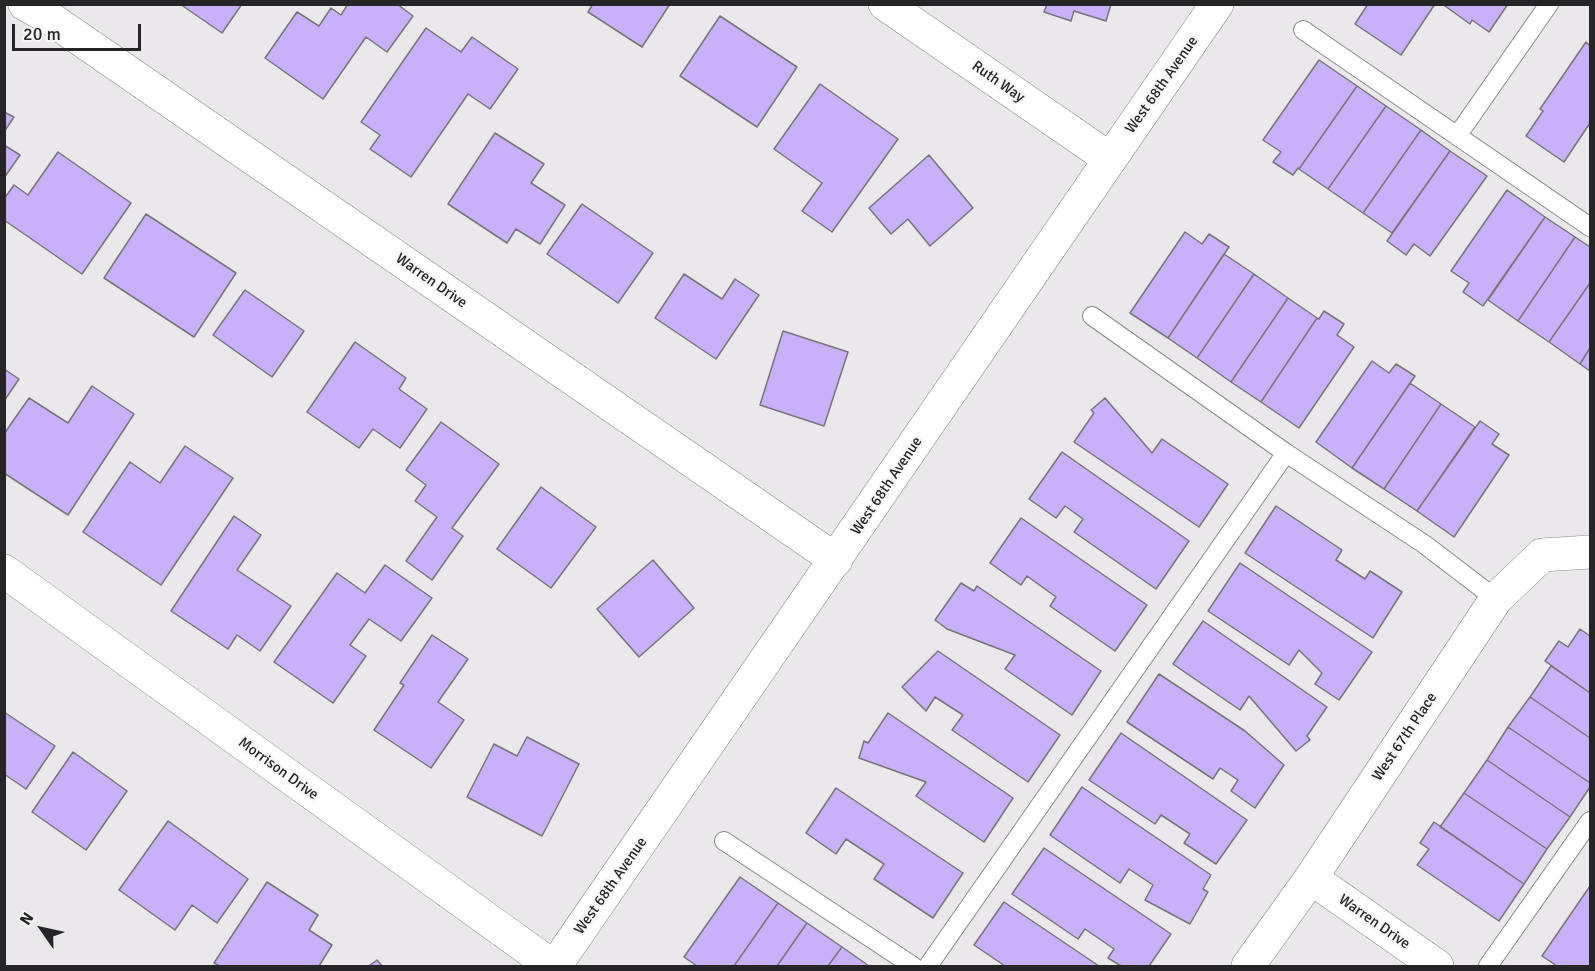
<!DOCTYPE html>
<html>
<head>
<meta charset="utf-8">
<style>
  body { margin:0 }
  #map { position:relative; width:1595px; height:971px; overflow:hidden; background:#ebe8ec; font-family:Signika,sans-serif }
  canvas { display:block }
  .frame { position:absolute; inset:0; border:6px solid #252426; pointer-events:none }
  .north { position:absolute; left:12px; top:899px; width:60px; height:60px; -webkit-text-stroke:4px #f9f5fa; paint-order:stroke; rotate:304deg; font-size:16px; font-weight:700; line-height:24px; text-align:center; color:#252426 }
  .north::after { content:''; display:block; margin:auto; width:21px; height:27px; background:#252426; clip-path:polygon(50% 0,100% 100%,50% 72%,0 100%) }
  .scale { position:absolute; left:12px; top:24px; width:129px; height:27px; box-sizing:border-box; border:3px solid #252426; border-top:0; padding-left:8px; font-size:18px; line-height:21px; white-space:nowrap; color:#252426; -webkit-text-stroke:4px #f9f5fa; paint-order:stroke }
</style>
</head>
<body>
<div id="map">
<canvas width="1595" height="971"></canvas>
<div class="frame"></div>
<div class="north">N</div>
<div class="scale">20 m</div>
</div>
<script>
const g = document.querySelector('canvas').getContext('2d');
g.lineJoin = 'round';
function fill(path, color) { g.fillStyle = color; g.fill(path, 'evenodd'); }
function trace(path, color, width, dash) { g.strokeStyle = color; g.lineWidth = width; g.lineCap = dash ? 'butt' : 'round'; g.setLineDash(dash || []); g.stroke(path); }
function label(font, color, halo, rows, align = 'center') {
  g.font = font + ' Signika,sans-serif'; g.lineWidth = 4.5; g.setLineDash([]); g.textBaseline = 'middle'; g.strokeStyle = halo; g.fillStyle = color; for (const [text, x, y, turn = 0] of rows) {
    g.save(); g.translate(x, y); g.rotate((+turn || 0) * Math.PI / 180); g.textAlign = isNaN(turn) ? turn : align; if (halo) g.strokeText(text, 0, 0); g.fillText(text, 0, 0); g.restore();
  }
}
const building = new Path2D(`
  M180,4H242L222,33Z
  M348,4H397L413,16L387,52L366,37L323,99L265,58L297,12L319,26L331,8L341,15Z
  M593,4H670L642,47L588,12Z
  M1047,4H1111L1106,21L1074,11L1071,21L1044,12Z
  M1368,4H1435L1401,55L1355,24Z
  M1446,4H1508L1489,32L1472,20L1470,24L1445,6Z
  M720,16L797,67L757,127L680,76Z
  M426,28L461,52L472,37L518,69L490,109L468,94L411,177L370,149L380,135L361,122Z
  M1586,42L1590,46V123L1564,162L1526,136L1543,111L1540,109Z
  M1319,60L1357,86L1299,169L1298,168L1293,175L1273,162L1281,152L1263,140Z
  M820,84L898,139L832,232L802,211L822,183L774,149Z
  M1357,86L1386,106L1328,189L1299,169Z
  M1386,106L1421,130L1363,213L1328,189Z
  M4,112L14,117L4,132Z
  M1421,130L1450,151L1392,233L1363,213Z
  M495,133L544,164L531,183L565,205L540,244L516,229L507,243L448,204Z
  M4,145L20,155L4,178Z
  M1450,151L1487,176L1430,256L1414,244L1406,255L1387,241Z
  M58,152L131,203L82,274L4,220V199L14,185L28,195Z
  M929,155L973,208L930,246L908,219L891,234L869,208Z
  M1507,190L1545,217L1483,306L1463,292L1469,283L1451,271Z
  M582,204L653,253L618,303L547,254Z
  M146,214L236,273L194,337L104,278Z
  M1545,217L1575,237L1518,321L1488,300Z
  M1185,232L1202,244L1209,234L1229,247L1168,338L1130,313Z
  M1575,237L1590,247V283L1549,342L1518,321Z
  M1224,254L1254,274L1197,358L1168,338Z
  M684,274L722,299L735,279L759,295L716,359L655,318Z
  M1254,274L1288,298L1231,382L1197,358Z
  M1590,283V348L1580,364L1549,342Z
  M245,290L304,331L272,377L213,335Z
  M1288,298L1317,318L1261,402L1231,382Z
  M1324,311L1344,324L1337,335L1354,347L1299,428L1261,402L1317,318L1319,319Z
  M783,331L848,352L824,426L760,405Z
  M355,342L406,378L399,389L427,409L400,448L373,429L359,448L307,412Z
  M1590,348V371L1580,364Z
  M1372,361L1389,373L1396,364L1415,376L1352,468L1316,442Z
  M4,369L19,379L4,401Z
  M1410,383L1441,404L1384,489L1352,468Z
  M92,386L134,414L68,515L4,473V434L29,398L68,423Z
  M1105,398L1152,453L1162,439L1228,484L1199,527L1074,442L1094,413L1091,410Z
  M1441,404L1475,427L1417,511L1384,489Z
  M1480,421L1499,434L1492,444L1509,455L1454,537L1417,511Z
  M441,422L499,464L452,528L463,536L432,580L406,561L437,517L415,501L426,485L406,470Z
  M185,446L233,478L161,585L83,532L130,462L160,483Z
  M1062,452L1189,541L1156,589L1074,532L1083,519L1065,506L1056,518L1029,499Z
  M541,487L596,527L551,588L497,549Z
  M1276,506L1342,550L1336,560L1365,579L1370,571L1402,592L1373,638L1245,553Z
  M234,516L261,535L237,570L291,606L260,651L237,635L228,649L171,611Z
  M1021,518L1147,605L1115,651L1050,606L1056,597L1027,576L1021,585L990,563Z
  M653,560L694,608L639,657L597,609Z
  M1240,563L1372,652L1339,700L1315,684L1322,673L1299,650L1289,665L1208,611Z
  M385,565L432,598L401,641L369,619L350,645L366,656L333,703L274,662L337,573L365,593Z
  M961,583L974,591L977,586L1101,671L1072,715L1005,669L1015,655L947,629L935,620Z
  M1203,621L1327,707L1307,736L1310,740L1296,751L1249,696L1240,710L1173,664Z
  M1580,629L1590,636V693L1545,661L1559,641L1568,647Z
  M432,635L468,659L438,702L464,720L431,768L374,730L404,685L400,683Z
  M938,651L1060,735L1028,782L952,730L963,715L935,697L926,711L902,687Z
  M1551,666L1590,693V738L1530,697Z
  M1159,674L1245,731L1284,765L1255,808L1231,791L1238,780L1220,768L1213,779L1127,722Z
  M1530,697L1590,738V783L1508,727Z
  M4,712L55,746L26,789L4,774Z
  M888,713L1013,798L984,842L916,796L926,782L859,758L864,741L868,743Z
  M1508,727L1590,783V787L1570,817L1487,760Z
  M1121,733L1247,820L1216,864L1184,843L1190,834L1161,815L1155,824L1089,780Z
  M527,737L579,764L542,836L467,797L494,744L517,756Z
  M73,752L127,791L86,850L32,812Z
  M1487,760L1570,817L1547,849L1464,793Z
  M1082,787L1211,875L1203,889L1208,892L1190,924L1145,900L1153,885L1129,869L1120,883L1050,835Z
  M836,788L963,873L933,918L874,879L884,864L846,839L836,854L806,833Z
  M1464,793L1547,849L1524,884L1440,827Z
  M168,821L248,879L217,923L192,905L175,930L119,890Z
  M1434,822L1524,884L1499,921L1417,865L1429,849L1420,843Z
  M1044,848L1171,934L1149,966H1121L1108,958L1114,949L1085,929L1078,939L1012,894Z
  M740,877L778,903L734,966H697L684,957Z
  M267,882L318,915L309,930L332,945L319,966H220L214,963Z
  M1590,886V966H1557L1542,956Z
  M1004,902L1099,966H1005L974,945Z
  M778,903L807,923L777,966H734Z
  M807,923L842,947L828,966H777Z
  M842,947L869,966H828Z
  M377,960L382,966H369Z`);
fill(building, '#c9b1f9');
trace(building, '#77757a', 1.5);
const service = new Path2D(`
  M1303,30L1590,227
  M1457,136L1549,4
  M1092,316L1286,453L1424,544L1496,599
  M724,841L913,966
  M928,966L1286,453
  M1488,966L1590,821`);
const minor = new Path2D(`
  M25,4L48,17L836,560
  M885,4L1110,159
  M4,571L552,966
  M1311,878L1437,966
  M1248,966L1311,878L1496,599L1542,555L1590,552`);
const tertiary = new Path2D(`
  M555,966L1217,4`);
trace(service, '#8d8a8e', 20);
trace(minor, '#8d8a8e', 34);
trace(tertiary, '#8d8a8e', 34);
trace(service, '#fff', 18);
trace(minor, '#fff', 33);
trace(tertiary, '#fff', 33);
label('15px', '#252426', '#f9f5fa', [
  ["Ruth Way",998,82,35],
  ["West 68th Avenue",1162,85,-55],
  ["Warren Drive",431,281,35],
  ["West 68th Avenue",887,486,-56],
  ["West 67th Place",1405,737,-56],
  ["Morrison Drive",278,769,36],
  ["West 68th Avenue",611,886,-55],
  ["Warren Drive",1374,922,35]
]);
</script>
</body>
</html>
